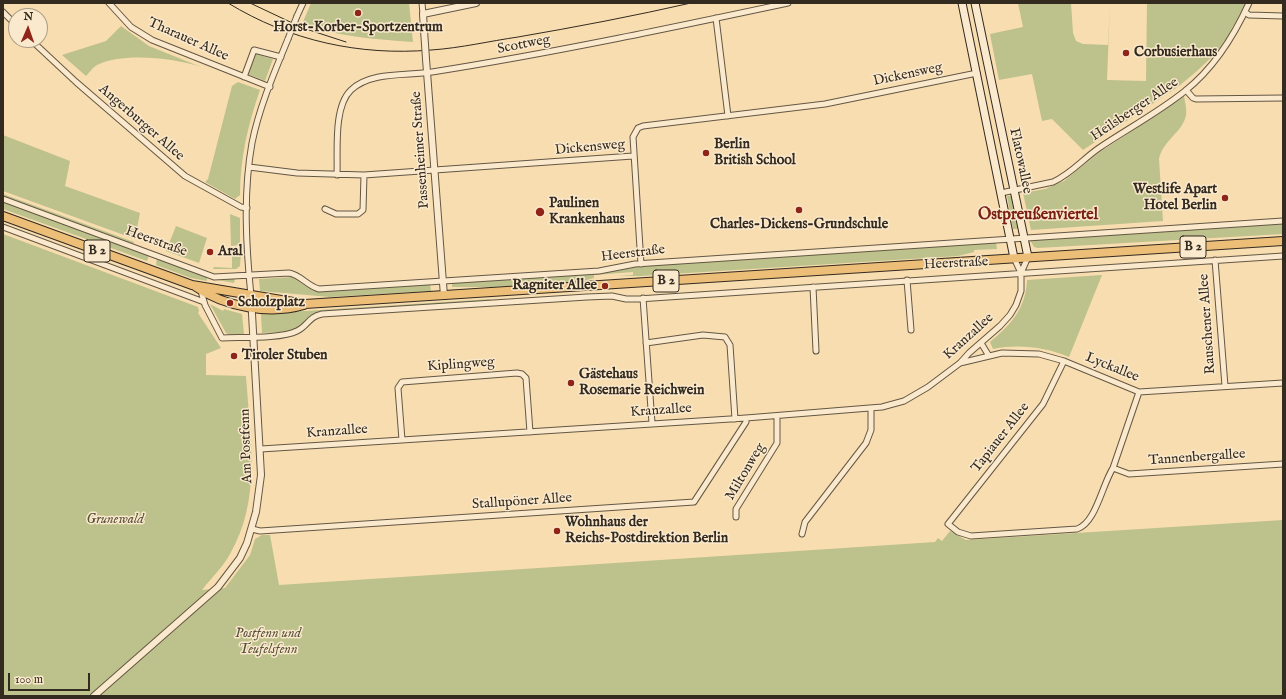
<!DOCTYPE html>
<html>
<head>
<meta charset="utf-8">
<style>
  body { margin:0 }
  #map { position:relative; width:1286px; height:699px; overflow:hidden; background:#f8ddb0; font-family:"IM FELL English",serif }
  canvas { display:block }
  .frame { position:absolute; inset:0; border:4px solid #332a20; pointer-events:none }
  .north { position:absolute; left:8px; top:8px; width:40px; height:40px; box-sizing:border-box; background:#fae9cc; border:1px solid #aa9d87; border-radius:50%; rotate:2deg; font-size:11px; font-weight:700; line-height:16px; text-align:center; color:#332a20 }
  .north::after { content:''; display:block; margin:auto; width:14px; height:18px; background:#8f2418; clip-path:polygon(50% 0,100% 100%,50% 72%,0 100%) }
  .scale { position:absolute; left:8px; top:673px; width:82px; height:18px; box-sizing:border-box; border:2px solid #332a20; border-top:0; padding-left:5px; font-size:12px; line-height:14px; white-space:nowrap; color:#332a20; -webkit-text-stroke:3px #fae9cc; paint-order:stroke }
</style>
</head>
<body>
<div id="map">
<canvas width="1286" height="699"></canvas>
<div class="frame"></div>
<div class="north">N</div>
<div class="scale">100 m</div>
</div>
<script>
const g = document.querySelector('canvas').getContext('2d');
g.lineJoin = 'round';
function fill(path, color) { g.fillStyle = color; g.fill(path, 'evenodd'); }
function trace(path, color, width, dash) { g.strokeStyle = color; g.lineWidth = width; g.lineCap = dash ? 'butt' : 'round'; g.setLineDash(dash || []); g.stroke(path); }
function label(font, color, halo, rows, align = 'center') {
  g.font = font + ' "IM FELL English",serif'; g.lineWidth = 3; g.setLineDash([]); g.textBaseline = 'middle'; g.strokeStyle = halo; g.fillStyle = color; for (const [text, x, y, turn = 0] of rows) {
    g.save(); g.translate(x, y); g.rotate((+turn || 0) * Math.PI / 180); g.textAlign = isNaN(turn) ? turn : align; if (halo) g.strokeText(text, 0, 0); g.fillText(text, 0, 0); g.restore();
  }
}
fill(new Path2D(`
  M311,3H409L413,42C375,39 338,37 302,24Z
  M1018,3H1071L1073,33L1076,41L1083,44L1108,45L1110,3L1107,80L1146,81L1147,3H1246L1226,39L1216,53L1197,71L1179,86L1083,150L1052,119L1042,121L1032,74L999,80L990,34L1023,27Z
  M121,26L149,46L201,67C175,58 122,52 97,65C93,67 89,73 86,76L62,55L106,41Z
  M256,54L273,59L265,81L248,74Z
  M238,82L260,90C248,124 240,159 240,195L235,199L205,182L208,179L232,86Z
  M1184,96C1185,102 1187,110 1186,115C1183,132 1163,140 1159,159L1163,221L1031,230L1023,193L1045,189L1064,181L1100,152Z
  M3,135L70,161L65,186L140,213L135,239L3,191Z
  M3,194L123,238L134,242L133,244L3,196Z
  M1007,196H1011L1018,229H1013Z
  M3,201L149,255L147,261L3,209Z
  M230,214L240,218V245L231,246Z
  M1283,224V234L1038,248L1034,247L1030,240Z
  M176,226L207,238L199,263L166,251Z
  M3,234L198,307L199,311L198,313L221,348L206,354V375L246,376C250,437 262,499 230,554C223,567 211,578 202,590L225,588L250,555L255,539L262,535H270L279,585L935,542L938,538L942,541L950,531L966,540L1283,520V696H3Z
  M996,242L997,249L974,250V252L958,256L640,276H617L633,275V272L594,275V278L583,281L492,287H452V282L622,267Z
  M234,252H241L240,266L236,269H213L214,267L232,268V254Z
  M157,258L217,279H235L234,283L207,278V281L191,278L156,265Z
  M1102,275L1069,357C1045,347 1019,344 993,349L990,342C1011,325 1026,308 1027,280Z
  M292,277L307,287L315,290L430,284L431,291L330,297L260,291L259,279Z
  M491,299V301L318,313C309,316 306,324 297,329C288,334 273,332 262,333L261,314H258Z
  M210,304L223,311L224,309L242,314L244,334L230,335L226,333Z`), '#bdc18b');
const minor = new Path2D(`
  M109,3L131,27L152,40L270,87
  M422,3L423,14
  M3,12L16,25
  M1245,12L1249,15L1283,16
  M297,16L303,3
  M716,18L728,116
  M31,40L76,82L185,176L241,207L247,208
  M244,77L254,50L281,57
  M1186,90L1193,98L1196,99L1283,98
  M249,167L297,173L364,175L633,156
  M337,175C338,152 333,107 351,90C371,71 407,76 432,72C552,53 670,28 788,3
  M1001,193L1053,182C1071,174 1083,159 1099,148C1127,129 1159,112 1185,91C1214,68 1234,36 1249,3
  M3,199L214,277L289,273C301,275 307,286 319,289L599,271L635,264L1283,221
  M325,209L336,214H358L363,210L364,175
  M3,227L204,302
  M1014,258L1021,273
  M1215,260L1225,386
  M641,264L633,137L638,128L643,126L825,104L977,73
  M907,280L911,330
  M813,287L816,351
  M201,291L205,305L222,338C240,337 281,339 297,331C308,326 308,317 322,314L587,297L612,296L626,299H638L1283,256
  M251,296C246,246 243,193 252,143C259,108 274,73 288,39
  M643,298L652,423
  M646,343L703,335L725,337L730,345L735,419
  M981,343L989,356
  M1064,361L1043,404L948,524L958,532L971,536L1077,529C1096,523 1102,485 1113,468L1139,392
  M960,363L1002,353L1039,354L1064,361L1139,392L1283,383
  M402,440L398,388L402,382L517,373L522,374L526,378L530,432
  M261,449L746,418L882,407L904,401L928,387L960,363L969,353L1000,326L1010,315L1016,305L1021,291V273L1028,257
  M1113,468L1129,474L1283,464
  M736,517V509L777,443V416
  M252,529L260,531L694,502L746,422V418
  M802,534L805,522L866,443L871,430V409`);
const tertiary = new Path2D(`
  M424,30L423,14L476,3
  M426,59L444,296
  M94,696L218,587L240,558L247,543L256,512L261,475L251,296`);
const secondary = new Path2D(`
  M962,3L1014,258
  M975,3L1028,257`);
const primary = new Path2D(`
  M3,216L192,285L305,304L1283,241
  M196,287C225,307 270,315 304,305`);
trace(minor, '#645744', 7);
trace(tertiary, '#645744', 8);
trace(secondary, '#332a20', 9);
trace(primary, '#332a20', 10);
trace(minor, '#fae9cc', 5);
trace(tertiary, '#fae9cc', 6);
trace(secondary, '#fae9cc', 7);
trace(primary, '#ecbe78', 8);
trace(new Path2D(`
  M228,3C290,41 360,56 431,50C461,48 490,41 518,37C576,27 634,16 691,3
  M250,3L303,28L346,42`), '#332a20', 1);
const minorBridge = new Path2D(`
  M288,39L297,16`);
const tertiaryBridge = new Path2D(`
  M424,30L426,59`);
trace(minorBridge, '#645744', 7, []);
trace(tertiaryBridge, '#645744', 8, []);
trace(minorBridge, '#fae9cc', 5);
trace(tertiaryBridge, '#fae9cc', 6);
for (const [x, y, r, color] of [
  [358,13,4,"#8f2418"],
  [1126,53,4,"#8f2418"],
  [706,153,4,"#8f2418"],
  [1225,198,4,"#8f2418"],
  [799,210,4,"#8f2418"],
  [540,212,5,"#8f2418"],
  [210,252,4,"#8f2418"],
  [605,286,4,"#8f2418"],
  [230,303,4,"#8f2418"],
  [234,356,4,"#8f2418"],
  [571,383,4,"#8f2418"],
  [557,531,4,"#8f2418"]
]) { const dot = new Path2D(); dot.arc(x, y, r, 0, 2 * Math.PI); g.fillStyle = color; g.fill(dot); trace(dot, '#fae9cc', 1.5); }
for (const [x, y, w] of [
  [1193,247,26],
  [97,251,26],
  [666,281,26]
]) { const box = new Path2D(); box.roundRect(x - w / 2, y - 11, w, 22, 3); g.fillStyle = '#fae9cc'; g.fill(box); trace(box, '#332a20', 1); }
label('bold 13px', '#332a20', null, [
  ["B 2",1193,247],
  ["B 2",97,251],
  ["B 2",666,281]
]);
label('bold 14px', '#332a20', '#fae9cc', [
  ["Horst-Korber-Sportzentrum",358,28,"center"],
  ["Corbusierhaus",1134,53],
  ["Berlin",714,145],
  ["British School",714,161],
  ["Westlife Apart",1217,190,"right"],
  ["Hotel Berlin",1217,206,"right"],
  ["Paulinen",549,204],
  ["Krankenhaus",549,220],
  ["Charles-Dickens-Grundschule",799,225,"center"],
  ["Aral",218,252],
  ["Ragniter Allee",597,286,"right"],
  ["Scholzplatz",238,303],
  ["Tiroler Stuben",242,356],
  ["Gästehaus",579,375],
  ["Rosemarie Reichwein",579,391],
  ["Wohnhaus der",565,523],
  ["Reichs-Postdirektion Berlin",565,539]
], 'left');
label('14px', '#332a20', '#fae9cc', [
  ["Tharauer Allee",188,40,24],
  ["Scottweg",524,45,-11],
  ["Dickensweg",908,75,-12],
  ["Heilsberger Allee",1135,110,-34],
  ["Angerburger Allee",141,123,41],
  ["Dickensweg",590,148,-5],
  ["Passenheimer Straße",421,150,-94],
  ["Flatowallee",1020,161,78],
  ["Heerstraße",156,242,20],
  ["Heerstraße",633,254,-7],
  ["Heerstraße",956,264,-3],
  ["Rauschener Allee",1208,324,-94],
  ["Kranzallee",969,337,-42],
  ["Kiplingweg",461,365,-4],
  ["Lyckallee",1112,368,22],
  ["Kranzallee",661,411,-4],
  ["Kranzallee",337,432,-4],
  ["Tapiauer Allee",1001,438,-52],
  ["Am Postfenn",247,446,-92],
  ["Tannenbergallee",1197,458,-4],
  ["Miltonweg",746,472,-59],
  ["Stallupöner Allee",522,502,-4]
]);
label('italic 14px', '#56503b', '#fae9cc', [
  ["Grunewald",115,520],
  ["Postfenn und",268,634],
  ["Teufelsfenn",268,650]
]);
label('bold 16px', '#7a1f14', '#fae9cc', [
  ["Ostpreußenviertel",1038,216]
]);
</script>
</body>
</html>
